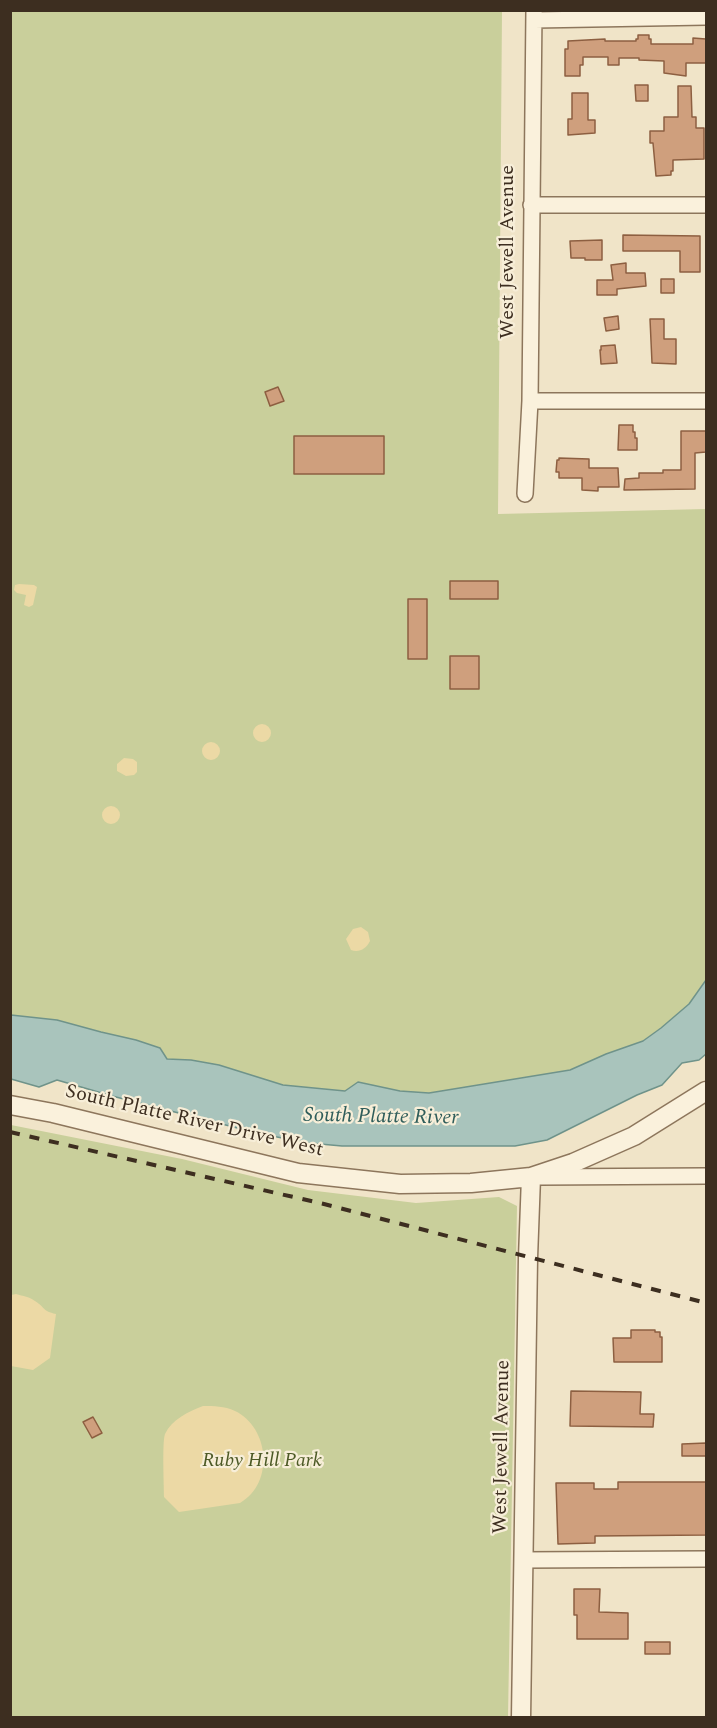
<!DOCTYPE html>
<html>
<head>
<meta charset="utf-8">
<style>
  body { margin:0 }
  #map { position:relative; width:717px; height:1728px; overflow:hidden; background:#f0e4c8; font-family:Spectral,serif }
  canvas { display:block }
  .frame { position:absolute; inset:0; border:12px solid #3d2e20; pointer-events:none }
</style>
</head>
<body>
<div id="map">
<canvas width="717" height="1728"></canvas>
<div class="frame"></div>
</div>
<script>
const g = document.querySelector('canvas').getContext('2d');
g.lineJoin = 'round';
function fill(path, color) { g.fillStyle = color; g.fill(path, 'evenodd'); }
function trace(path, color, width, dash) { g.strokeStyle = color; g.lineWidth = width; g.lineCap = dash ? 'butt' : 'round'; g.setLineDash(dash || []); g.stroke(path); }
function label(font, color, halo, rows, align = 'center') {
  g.font = font + ' Spectral,serif'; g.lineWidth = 4.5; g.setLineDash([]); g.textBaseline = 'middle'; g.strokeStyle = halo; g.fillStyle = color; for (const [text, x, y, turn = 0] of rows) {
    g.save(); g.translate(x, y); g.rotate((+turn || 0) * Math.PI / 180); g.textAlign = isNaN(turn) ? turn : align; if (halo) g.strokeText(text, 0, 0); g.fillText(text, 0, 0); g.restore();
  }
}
fill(new Path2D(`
  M11,11H502L498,514L706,509V980L689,1004L661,1028L643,1041L606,1054L570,1070L429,1093L400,1091H345L283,1085L219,1065L191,1060L167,1059L160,1048L136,1040L11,1015Z
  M11,1125L182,1159L308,1190L416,1203L499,1197L517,1206L508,1717H11Z`), '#c9cf9b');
fill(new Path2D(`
  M19,584L34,585L37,587L33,605L29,607L24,605L26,595L17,593L14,590L15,585Z
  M253 733a9 9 0 1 1 18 0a9 9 0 1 1-18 0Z
  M202 751a9 9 0 1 1 18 0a9 9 0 1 1-18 0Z
  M124,758L133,759L137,762V772L134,775L126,776L117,771V764Z
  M102 815a9 9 0 1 1 18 0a9 9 0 1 1-18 0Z
  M361,927L368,932L370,941C366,949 359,953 351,950L346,939L353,929Z
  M16,1294C23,1296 30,1297 35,1301C46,1308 42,1311 56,1314L50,1358L33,1370L11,1366V1295Z
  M203,1406C214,1406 224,1406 235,1411C269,1427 275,1483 240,1503L179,1512L164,1497C164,1485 162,1442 165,1434C172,1419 188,1412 203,1406Z`), '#ecd9a5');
const water = new Path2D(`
  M706,980V1054L699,1060L682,1063L662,1085L637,1095L547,1140L515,1146H342L309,1143L261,1134L112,1096L57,1080L39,1087L11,1079V1015L57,1020L101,1032L136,1040L160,1048L167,1059L191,1060L219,1065L283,1085L345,1091L358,1082L400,1091L429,1093L570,1070L606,1054L643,1041L661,1028L689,1004Z`);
fill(water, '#a9c4bc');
trace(water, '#6f938a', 1.5);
const building = new Path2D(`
  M638,35H649V39H651V44H693V38L706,39V63H686V76L664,73V61L639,60V58H619V65H608V57H583V65H580V76H565V49H568V41L605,39V41H636V39H638Z
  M635,85H648V101H636Z
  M678,86H691L692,117H696V128H704V159L673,160V171H671V175L656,176L653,143H650V131H664V117H678Z
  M572,93H588V120H595V133L568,135V119H572Z
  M623,235L700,236V272H680V251H623Z
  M602,240V260H585V258H571L570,241Z
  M626,263V273H645L646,286L617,289V295H597V280H613L611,265Z
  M661,279H674V293H661Z
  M618,316L619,329L606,331L604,318Z
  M650,319H664V339H676V364L652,363Z
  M615,345L617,363L601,364L600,350H601V346Z
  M278,387L284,401L270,406L265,392Z
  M619,425H633V432H635V438H637V450H618Z
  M681,431H706V452L695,453V489L624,490L625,479L639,478V473H663V470H681Z
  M294,436H384V474H294Z
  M559,458L589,459V468H618L619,487H598V491L582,490V478H559V472H556L557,460H559Z
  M450,581H498V599H450Z
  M408,599H427V659H408Z
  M450,656H479V689H450Z
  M631,1330H655V1332H660V1337H662V1362H614L613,1338H631Z
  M571,1391L641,1392L640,1414H654L653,1427L570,1426Z
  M93,1417L102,1433L92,1438L83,1422Z
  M706,1443V1456H682V1444Z
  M618,1482H706V1535L595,1536V1543L558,1544L556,1483H594V1489H618Z
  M574,1589H600L599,1612L628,1613V1639H577V1615H574Z
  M645,1642H670V1654H645Z`);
fill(building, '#cf9f7d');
trace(building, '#8d5f41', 1.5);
const minor = new Path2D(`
  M535,20L706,17
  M531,205H706
  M530,401H706
  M525,494L530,401L534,10
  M540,1177L706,1176
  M523,1560L706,1559`);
const tertiary = new Path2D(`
  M10,1105L53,1113L298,1173L400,1184L471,1183L531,1177L573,1163L634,1136L706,1091
  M521,1718L528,1258L531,1177`);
trace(minor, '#8d765c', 18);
trace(tertiary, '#8d765c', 21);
trace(minor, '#faf1dc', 15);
trace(tertiary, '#faf1dc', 18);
trace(new Path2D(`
  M10,1132L324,1204L706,1303`), '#3d2e20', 4, [10, 10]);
label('20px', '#3d2e20', '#f7eed8', [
  ["West Jewell Avenue",509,252,-90],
  ["South Platte River Drive West",194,1122,13],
  ["West Jewell Avenue",503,1447,-89]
]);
label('italic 20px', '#4d5a26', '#f7eed8', [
  ["Ruby Hill Park",262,1462]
]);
label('italic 21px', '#2f5d5a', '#f7eed8', [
  ["South Platte River",381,1118,1]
]);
</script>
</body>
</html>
